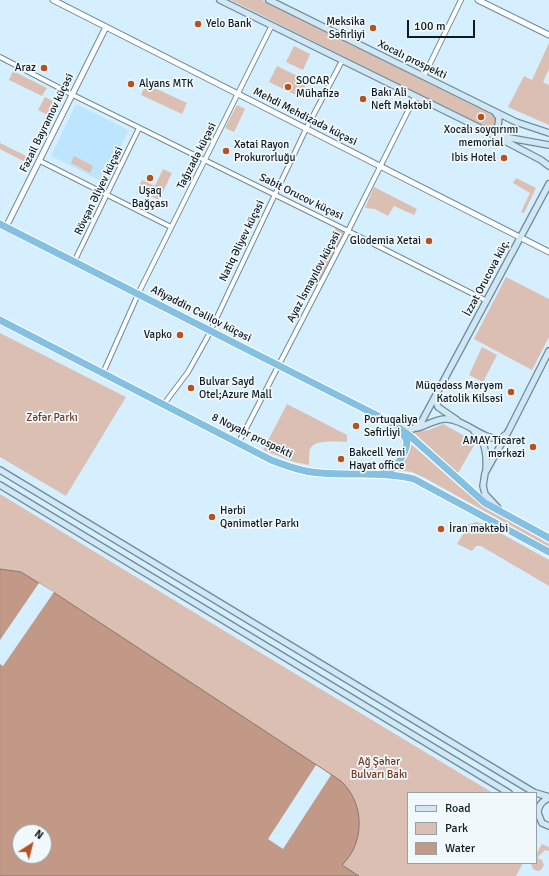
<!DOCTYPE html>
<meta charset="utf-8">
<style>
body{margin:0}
#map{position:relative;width:549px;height:876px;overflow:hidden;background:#d5efff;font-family:Signika,sans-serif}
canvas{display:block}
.legend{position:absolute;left:407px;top:792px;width:130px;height:72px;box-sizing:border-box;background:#f2f9fd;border:1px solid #97a0a5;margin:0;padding:5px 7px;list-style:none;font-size:12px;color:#0f1b22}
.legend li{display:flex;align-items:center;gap:8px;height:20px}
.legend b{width:20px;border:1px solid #97a0a5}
.north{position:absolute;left:12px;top:824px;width:40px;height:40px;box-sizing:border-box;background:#f2f9fd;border:1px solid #97a0a5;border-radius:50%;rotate:36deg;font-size:11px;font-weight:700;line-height:16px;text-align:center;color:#0f1b22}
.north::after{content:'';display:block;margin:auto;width:14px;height:18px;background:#b75220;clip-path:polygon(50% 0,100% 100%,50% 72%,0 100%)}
.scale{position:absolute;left:407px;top:20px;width:68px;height:18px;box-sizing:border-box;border:2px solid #0f1b22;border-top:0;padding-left:5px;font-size:12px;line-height:14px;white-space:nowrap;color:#0f1b22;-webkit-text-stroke:3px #f2f9fd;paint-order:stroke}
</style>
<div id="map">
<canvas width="549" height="876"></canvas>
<ul class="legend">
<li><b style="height:5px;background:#d1e8f4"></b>Road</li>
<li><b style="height:11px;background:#dbbfb3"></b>Park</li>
<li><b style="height:11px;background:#c29887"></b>Water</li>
</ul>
<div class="north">N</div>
<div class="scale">100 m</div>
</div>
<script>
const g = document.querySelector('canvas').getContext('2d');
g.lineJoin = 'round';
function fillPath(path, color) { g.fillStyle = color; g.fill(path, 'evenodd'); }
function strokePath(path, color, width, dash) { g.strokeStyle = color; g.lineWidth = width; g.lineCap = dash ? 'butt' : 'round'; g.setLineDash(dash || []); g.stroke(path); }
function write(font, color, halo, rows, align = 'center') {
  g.font = font + ' Signika,sans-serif'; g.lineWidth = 3.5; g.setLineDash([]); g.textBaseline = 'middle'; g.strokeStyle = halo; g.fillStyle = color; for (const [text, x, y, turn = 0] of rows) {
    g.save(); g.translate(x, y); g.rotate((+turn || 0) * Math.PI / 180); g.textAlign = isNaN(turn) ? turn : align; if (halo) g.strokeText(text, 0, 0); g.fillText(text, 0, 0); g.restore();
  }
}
fillPath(new Path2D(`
 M76,104L129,130L103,182L51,156Z`), '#bde6fe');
fillPath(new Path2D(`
 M231,0H262L493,115L495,117C496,124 493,127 487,128Z
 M549,43V69L543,82L549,85V125L508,107L524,76L532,80Z
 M294,46L310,54L303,70L286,62Z
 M277,66L308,81L300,97L269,82Z
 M13,71L47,88L42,96L9,80Z
 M146,84L187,103L182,114L141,95Z
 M45,97L59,104L52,117L38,110Z
 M237,105L245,109L234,132L225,128Z
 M0,143L30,158L27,163L0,149Z
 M74,156L93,166L90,173L71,163Z
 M163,169L172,173L159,200L137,190L142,180L155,186Z
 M516,178L536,188L524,213L521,212L530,193L513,183Z
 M374,187L417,209L414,215L394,206L388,216L375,209L365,208Z
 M336,228L344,232L317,286L308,281Z
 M506,277L549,299V337L532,370L474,339Z
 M0,333L126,397L66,496L0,457Z
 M482,347L497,355L483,382L469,375Z
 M287,404L347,435V442C338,442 314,439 310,449C309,454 309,460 309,465L294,462L263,450Z
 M443,424L476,442L458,473L413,432L429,430Z
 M411,444L461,488L486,507L549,544V547L425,478L412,472L398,470Z
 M0,494L246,644L493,793H408V863H523L516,876H359L342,865C351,856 351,851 353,838C358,814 361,799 341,781L47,588L21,572L0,569Z
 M476,522L484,524L549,560V586L481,546H476L472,551L457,544L469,524Z
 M542,844L549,847V851L545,850L537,858L542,860L544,865L541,870L537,871L533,869L531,864L536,863V854Z`), '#dbbfb3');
const water = new Path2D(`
 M0,569L21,572L47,588L341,781C365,803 365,843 342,865L359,876H0ZM20,832H44V856H20Z`);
fillPath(water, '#c29887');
strokePath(water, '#8c7269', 1);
fillPath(new Path2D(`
 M39,583L54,592L3,666L0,664V640Z
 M316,765L331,775L283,849L268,839Z`), '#d5efff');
const minor = new Path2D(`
 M0,57L73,95L344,229L487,301
 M424,76L461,0
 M40,161L171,227
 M74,262L139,128
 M103,373L139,292L272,25
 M164,404L188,372L207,338L306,129L342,61
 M238,444L348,231L415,97`);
const tertiary = new Path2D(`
 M53,0L549,252
 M478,0L549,35
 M6,227L106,27`);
const secondary = new Path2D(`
 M220,0L482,129L541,160L549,166
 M269,0L516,122L549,133
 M486,131H493L498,126L499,118L495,112
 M499,136L549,145
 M437,394V404L438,407L457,420
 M399,426L413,429L422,421L549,184
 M417,428C426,426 437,418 447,419C466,420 481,439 500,439L505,435
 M474,431C486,442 487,455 486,471
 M0,470L535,793
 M0,485L509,793
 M498,508L485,494L483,486L485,473L509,430L549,351
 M536,793L549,797
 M549,798C542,801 538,806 538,813L542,823L549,826`);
const trunk = new Path2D(`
 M0,224L392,423L410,436L485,503L549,538
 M0,320L271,460C287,466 303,472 321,473C352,476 385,471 414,479L549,552
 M383,473C396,470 407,453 407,440L402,433`);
strokePath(minor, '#6c8b9c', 6);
strokePath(tertiary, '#6c8b9c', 7);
strokePath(secondary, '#6c8b9c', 8);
strokePath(trunk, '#fff', 9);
strokePath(minor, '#fff', 4);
strokePath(tertiary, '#fff', 5);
strokePath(secondary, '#d1e8f4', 5.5);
strokePath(trunk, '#84c0e2', 7);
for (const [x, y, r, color] of [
 [198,24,4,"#b75220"],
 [373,28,4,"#b75220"],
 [44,68,4,"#b75220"],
 [131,84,4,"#b75220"],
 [288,87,4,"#b75220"],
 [363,99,4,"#b75220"],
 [481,117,4,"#b75220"],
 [226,151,4,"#b75220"],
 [504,158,4,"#b75220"],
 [150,178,4,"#b75220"],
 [429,241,4,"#b75220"],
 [180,335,4,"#b75220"],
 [191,388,4,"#b75220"],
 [511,392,4,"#b75220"],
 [356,426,4,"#b75220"],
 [533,447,4,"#b75220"],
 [341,459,4,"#b75220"],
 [212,517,4,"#b75220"],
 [441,529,4,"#b75220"]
]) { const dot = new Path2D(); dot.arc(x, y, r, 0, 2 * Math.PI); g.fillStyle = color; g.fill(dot); strokePath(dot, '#f2f9fd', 1.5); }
write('11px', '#0f1b22', '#f2f9fd', [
 ["Meksika",365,22,"right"],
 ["Səfirliyi",365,35,"right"],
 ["Yelo Bank",206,24],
 ["Araz",36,68,"right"],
 ["SOCAR",296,81],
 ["Mühafizə",296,94],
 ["Alyans MTK",139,84],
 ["Bakı Ali",371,93],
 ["Neft Məktəbi",371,106],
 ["Xocalı soyqırımı",481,130,"center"],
 ["memorial",481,143,"center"],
 ["Xətai Rayon",234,145],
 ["Prokurorluğu",234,158],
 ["Ibis Hotel",496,158,"right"],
 ["Uşaq",150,191,"center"],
 ["Bağçası",150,204,"center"],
 ["Glodemia Xetai",421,241,"right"],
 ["Vapko",172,335,"right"],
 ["Bulvar Sayd",199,382],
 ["Otel;Azure Mall",199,395],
 ["Müqədəss Məryəm",503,386,"right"],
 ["Katolik Kilsəsi",503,399,"right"],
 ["Portuqaliya",364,420],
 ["Səfirliyi",364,433],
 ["AMAY Ticarət",525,441,"right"],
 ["mərkəzi",525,454,"right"],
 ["Bakcell Yeni",349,453],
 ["Hayat office",349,466],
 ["Hərbi",220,511],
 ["Qənimətlər Parkı",220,524],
 ["İran məktəbi",449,529]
], 'left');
write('11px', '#0f1b22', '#f2f9fd', [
 ["Xocalı prospekti",412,60,26],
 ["Mehdi Mehdizadə küçəsi",305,117,27],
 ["Fəzail Bayramov küçəsi",47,123,-64],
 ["Tağızadə küçəsi",197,156,-63],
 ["Rövşən Əliyev küçəsi",99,191,-64],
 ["Sabit Orucov küçəsi",301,197,26],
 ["Natiq Əliyev küçəsi",242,241,-64],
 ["Ayaz İsmayılov küçəsi",314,277,-62],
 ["İzzət Orucova küç.",487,278,-62],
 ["Afiyəddin Cəlilov küçəsi",201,314,27],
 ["8 Noyabr prospekti",252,436,26]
]);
write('11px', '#703920', '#f2f9fd', [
 ["Zəfər Parkı",52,418],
 ["Ağ Şəhər",379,762],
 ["Bulvarı Bakı",379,775]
]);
</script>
